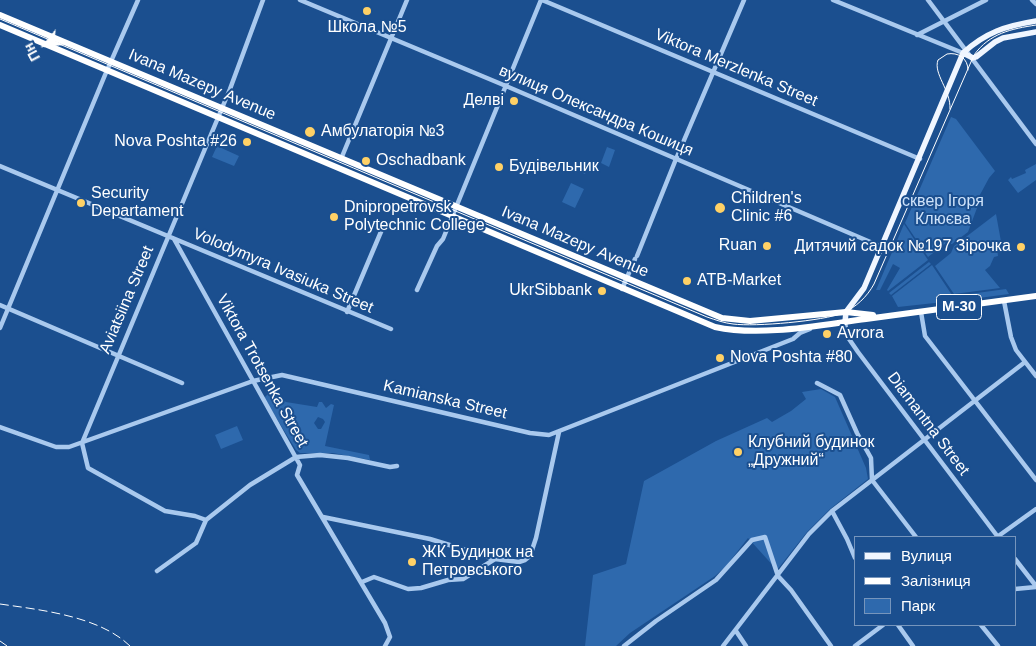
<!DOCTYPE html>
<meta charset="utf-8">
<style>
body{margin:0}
#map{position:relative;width:1036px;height:646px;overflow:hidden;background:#1b4f8f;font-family:Arial,sans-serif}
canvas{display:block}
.legend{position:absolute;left:854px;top:536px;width:162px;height:90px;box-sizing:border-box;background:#1b4f8f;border:1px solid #7695bc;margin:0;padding:6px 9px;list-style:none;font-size:15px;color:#fff}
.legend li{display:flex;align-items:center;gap:10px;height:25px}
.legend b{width:25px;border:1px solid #7695bc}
.north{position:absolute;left:20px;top:20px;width:50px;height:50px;-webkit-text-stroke:4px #1b4f8f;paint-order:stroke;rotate:242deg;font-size:14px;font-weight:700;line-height:20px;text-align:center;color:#fff}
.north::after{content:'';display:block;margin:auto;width:18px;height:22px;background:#fff;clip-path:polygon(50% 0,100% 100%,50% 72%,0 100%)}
</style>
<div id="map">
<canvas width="1036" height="646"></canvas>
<ul class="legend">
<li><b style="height:6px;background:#f0f6ff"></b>Вулиця</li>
<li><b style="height:6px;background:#fff"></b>Залізниця</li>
<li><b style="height:14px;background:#2e69ad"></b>Парк</li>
</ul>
<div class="north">Пн</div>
</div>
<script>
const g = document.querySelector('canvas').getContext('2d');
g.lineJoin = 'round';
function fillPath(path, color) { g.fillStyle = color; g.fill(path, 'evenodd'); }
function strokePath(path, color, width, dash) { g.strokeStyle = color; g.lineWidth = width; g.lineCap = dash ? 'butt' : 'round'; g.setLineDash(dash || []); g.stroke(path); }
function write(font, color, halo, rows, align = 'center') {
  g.font = font + ' Arial,sans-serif'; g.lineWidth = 4; g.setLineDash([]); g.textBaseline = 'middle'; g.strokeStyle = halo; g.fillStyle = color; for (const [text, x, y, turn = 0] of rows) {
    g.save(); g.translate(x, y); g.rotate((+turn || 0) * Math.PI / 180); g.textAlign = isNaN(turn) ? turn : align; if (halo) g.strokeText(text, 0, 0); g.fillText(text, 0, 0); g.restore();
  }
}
fillPath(new Path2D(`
 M951,117L956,119L995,171L989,178L975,204L977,208L968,232L952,244H945L928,257L905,223Z
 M217,146L239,156L234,166L212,157Z
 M607,147L615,150L609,167L601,163Z
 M575,161L588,167L585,174L571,168Z
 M1036,164V180L1018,193L1008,180L1011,177L1012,179L1026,173L1025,170Z
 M571,183L584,189L575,208L562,202Z
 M996,214L1002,247L997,248L998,256L994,257L990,266L985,270L1000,288L954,294L935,266L951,253L954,246Z
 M904,224L928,260L888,291L887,290L900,268L893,264L880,290H876Z
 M929,262L931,264L891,295L889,293Z
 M932,265L952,295L953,301L898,307L892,296Z
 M1006,289L1009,294L956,301L955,296Z
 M821,389L835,397L866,468L868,479L830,509L807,532L777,570L748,538L726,566L715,576L630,633L616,646H585L593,575L626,564L644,481L716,441L767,418L772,422L791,411L806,399L802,392Z
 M268,394L279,397L286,402L317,407L319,402H322L326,408L331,404L334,405L325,446L369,455L370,460L333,453H300L296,450L264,398ZM318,417L323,419L325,422L321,429H318L314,423Z
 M237,426L243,440L221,449L215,435Z`), '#2e69ad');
strokePath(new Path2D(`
 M300,0L506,86L882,247
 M542,0L920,159
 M833,0L963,53
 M928,0L1036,144
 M1032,0L1036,4
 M917,35L986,0
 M341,159L407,0
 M0,166L391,329
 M174,239L300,465L297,475L385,623L390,637L385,646
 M637,256L676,159L744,0
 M622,289L635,259
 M417,290L437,246L443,239L541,0
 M1004,301L1011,337L1016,350L1036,376
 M0,305L182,383
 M347,312L383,227
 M921,312L925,336L1036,480
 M845,322L847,336L858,352L998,537
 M0,328L105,75L138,0
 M817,383L840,395L857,433L871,458L872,480L916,537
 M0,427L56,447H69L253,381L282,375L530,433L549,435L793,339L800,333L810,329
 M832,511L847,539L855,558
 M323,517L430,539L495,559L519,562L525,560L530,556L536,538L559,432
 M206,520L195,516L165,511L88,468L82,443L230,89L263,0
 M997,537L1036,509
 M1015,559L1036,586
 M157,571L196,543L206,520L250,485L296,457L320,455L348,458L390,467L397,466
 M362,582L374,577L408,589L421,588L448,580L463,579L495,559
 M1015,589L1036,587
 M898,625L913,646
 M981,625L998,646
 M736,631L746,646
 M624,646L656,621L716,580L752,540L765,537L778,576L791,590L831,646
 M723,646L809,534L832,511L1025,362
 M855,646L883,625`), '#a9c9ee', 4.5);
strokePath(new Path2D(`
 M963,53L973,58L976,57L995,42L1003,38L1036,32
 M845,322L846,312L864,288L963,53C986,32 1006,26 1036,21`), '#f0f6ff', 5.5);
strokePath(new Path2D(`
 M0,15L722,318L750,321L846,312L873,315
 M0,25L715,327C761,337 820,325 866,319C923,311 980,304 1036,296`), '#fff', 6);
strokePath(new Path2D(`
 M0,19L707,317C716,320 724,323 733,324C755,327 823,321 843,313C856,307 867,297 874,284L974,55C990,33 1011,29 1036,25
 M950,109C951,90 933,74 938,60L947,54C958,52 968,58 968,70`), '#fff', 1);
strokePath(new Path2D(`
 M0,604C41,610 99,616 130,646
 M0,641L7,646`), '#fff', 1, [9, 4]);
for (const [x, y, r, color] of [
 [367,11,5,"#ffd166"],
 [514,101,5,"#ffd166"],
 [310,132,6,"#ffd166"],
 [247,142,5,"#ffd166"],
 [366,161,5,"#ffd166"],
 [499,167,5,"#ffd166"],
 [81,203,5,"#ffd166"],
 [720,208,6,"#ffd166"],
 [334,217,5,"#ffd166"],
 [767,246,5,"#ffd166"],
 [1021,247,5,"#ffd166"],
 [687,281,5,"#ffd166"],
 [602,291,5,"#ffd166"],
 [827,334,5,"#ffd166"],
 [720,358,5,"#ffd166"],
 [738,452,5,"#ffd166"],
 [412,562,5,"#ffd166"]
]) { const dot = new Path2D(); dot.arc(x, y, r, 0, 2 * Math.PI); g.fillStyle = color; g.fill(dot); strokePath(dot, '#1b4f8f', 2); }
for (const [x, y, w] of [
 [959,307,45]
]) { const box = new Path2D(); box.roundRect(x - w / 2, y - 12.5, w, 25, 4); g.fillStyle = '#1b4f8f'; g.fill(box); strokePath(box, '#fff', 1); }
write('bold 15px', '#fff', null, [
 ["М-30",959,307]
]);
write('16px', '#fff', '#1b4f8f', [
 ["Школа №5",367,28,"center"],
 ["Делві",504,101,"right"],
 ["Амбулаторія №3",321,132],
 ["Nova Poshta #26",237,142,"right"],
 ["Oschadbank",376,161],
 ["Будівельник",509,167],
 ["Security",91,194],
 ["Departament",91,212],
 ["Children's",731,199],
 ["Clinic #6",731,217],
 ["Dnipropetrovsk",344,208],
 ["Polytechnic College",344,226],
 ["Ruan",757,246,"right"],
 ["Дитячий садок №197 Зірочка",1011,247,"right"],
 ["ATB-Market",697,281],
 ["UkrSibbank",592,291,"right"],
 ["Avrora",837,334],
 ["Nova Poshta #80",730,358],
 ["Клубний будинок",748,443],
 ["„Дружний“",748,461],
 ["ЖК Будинок на",422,553],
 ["Петровського",422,571]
], 'left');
write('16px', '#fff', '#1b4f8f', [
 ["Viktora Merzlenka Street",736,68,23],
 ["Ivana Mazepy Avenue",202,85,23],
 ["вулиця Олександра Кошиця",596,111,23],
 ["Ivana Mazepy Avenue",575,242,23],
 ["Volodymyra Ivasiuka Street",283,271,23],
 ["Aviatsiina Street",127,300,-67],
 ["Viktora Trotsenka Street",262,371,61],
 ["Kamianska Street",445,400,13],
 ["Diamantna Street",928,424,53]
]);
write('16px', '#cfe3fa', '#1b4f8f', [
 ["сквер Ігоря",943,202],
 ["Клюєва",943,220]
]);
</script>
